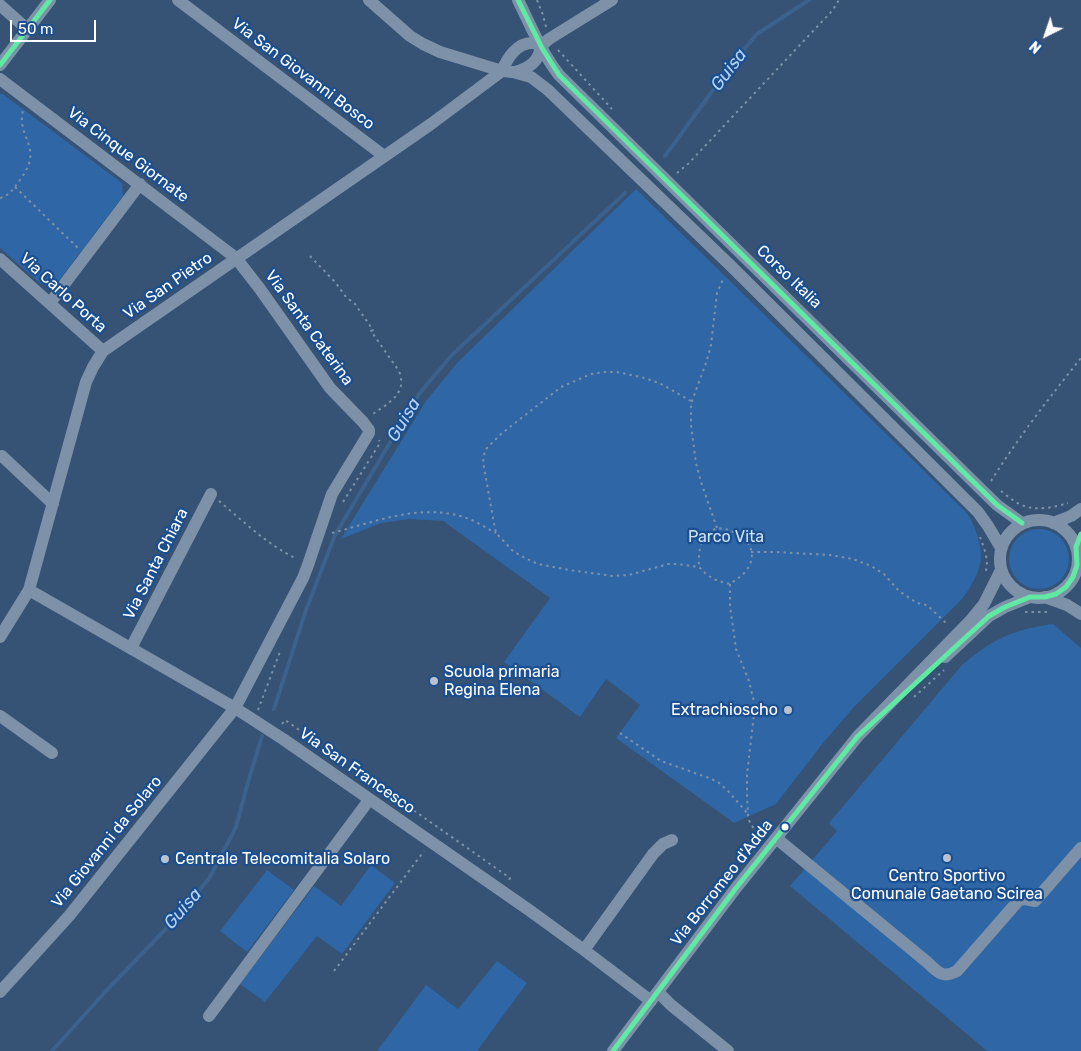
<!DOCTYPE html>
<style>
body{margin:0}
#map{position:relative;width:1081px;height:1051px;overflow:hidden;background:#365274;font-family:Rubik,sans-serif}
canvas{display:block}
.north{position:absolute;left:1021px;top:10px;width:50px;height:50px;-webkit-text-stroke:4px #1b4f8f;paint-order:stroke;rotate:221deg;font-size:14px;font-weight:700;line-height:20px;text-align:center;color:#fff}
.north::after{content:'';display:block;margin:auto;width:18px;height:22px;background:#fff;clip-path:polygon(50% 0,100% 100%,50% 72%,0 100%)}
.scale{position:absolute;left:10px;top:20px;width:86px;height:22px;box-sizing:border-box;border:2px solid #fff;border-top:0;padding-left:6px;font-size:15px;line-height:18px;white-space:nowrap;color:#fff;-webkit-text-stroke:4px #1b4f8f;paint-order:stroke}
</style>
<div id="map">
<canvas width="1081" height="1051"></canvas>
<div class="north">N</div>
<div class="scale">50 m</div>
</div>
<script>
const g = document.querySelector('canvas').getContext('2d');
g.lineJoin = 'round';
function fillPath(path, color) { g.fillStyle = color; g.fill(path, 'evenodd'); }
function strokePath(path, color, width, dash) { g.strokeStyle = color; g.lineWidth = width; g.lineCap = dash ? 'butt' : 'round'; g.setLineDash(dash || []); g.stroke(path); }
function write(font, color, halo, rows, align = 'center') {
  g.font = font + ' Rubik,sans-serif'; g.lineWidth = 4.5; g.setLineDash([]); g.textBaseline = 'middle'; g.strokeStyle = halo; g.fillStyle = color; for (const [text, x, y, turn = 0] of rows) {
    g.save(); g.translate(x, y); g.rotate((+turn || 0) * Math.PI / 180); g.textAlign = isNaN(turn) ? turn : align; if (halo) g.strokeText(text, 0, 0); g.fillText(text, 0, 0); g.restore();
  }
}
fillPath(new Path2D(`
 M0,94H3L122,183L123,196L54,287L45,279L41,284L0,248Z
 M636,189L967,513C974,523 982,545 981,559C980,571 970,589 962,599L854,707L823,743L776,804L734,823L616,738L640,705L606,679L580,717L504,662L550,598L443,521L410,519L381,523L341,539L347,529L426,401L457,363Z
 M1009 559a30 30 0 1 1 60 0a30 30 0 1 1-60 0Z
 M1053,624L1081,648V1051H987L790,886L837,831L829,823L962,665C970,658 978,652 987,646C1007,633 1029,627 1053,624Z
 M371,865L395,883L342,954L317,936L265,1002L240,984L314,886L341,906Z
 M267,870L294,890L247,952L220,931Z
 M497,961L527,983L477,1051H377L426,985L458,1009Z`), '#2f66a5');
strokePath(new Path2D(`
 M665,156L735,60L757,34L809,0
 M274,709L306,610L335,535L419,394L451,356L625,193
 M52,1051L106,991L183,911L210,877L236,827L246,789L262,736`), '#3b618d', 4);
strokePath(new Path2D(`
 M537,0L543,15L546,27
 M558,50L612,109
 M677,173L688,164L814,30L832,11L839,0
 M15,187L78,248
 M0,198C10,195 14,188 20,180C45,146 16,139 23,110
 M310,256L335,282L346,297L355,304L373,330L371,331L399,371C408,394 388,403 373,414
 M691,401L661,384L645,378L617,372H605L591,374L561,387L501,434L485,450L483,462L493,518L496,533L513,551L525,558L538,564L569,570L613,576L629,575L668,564H677L699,567L705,573L713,579L722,582L730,584C735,580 741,577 745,572C764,549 740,529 717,528C700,536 698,551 699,567
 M991,481C1018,438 1049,398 1081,358
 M1001,491C1008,497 1016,503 1024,506C1037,511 1056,507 1068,503
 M219,501C244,522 268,545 297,559
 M343,502L380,443L379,440
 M717,528L701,482L696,463L691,425V404L707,360L711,345L717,293L724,277
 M332,533C378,521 425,501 472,520C480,524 488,529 496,533
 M980,537C984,548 990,562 985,573
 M751,552H776L830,555L853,559L871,566L884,574L899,591L917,603L927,605L948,625
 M730,584V606L736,649L749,681L755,706L747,774V793L748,817L750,823L761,838
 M1025,612H1048
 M914,697L944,670
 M258,710L281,649
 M282,724L285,720L510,878L509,880
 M620,733L661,761L709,778L718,782L728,791L748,814
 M334,971L424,851`), '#7d92a8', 2, [2.5, 4]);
strokePath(new Path2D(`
 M178,0L384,156
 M369,0L410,36L423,44L440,52L502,71L513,72L531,77L548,90L731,266L978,512L988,526L1001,548
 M518,0C531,26 541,52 559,75L997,505L1022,523
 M0,5L27,29
 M541,46L549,39L612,0
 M0,65L50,0
 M515,72C529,68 539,62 541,46
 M0,79L236,258L260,289L330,388L363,422L369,430V433L332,494L308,565L303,578L235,708L69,916L0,992
 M0,259L103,351
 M50,303L140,184
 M2,456L53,504
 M1000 559a39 39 0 1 1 78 0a39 39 0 1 1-78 0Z
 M1053,523L1071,516L1081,509
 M29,590L235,708L283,739L529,910L584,950L651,1001
 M1045,597L1067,605L1081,614
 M0,637L29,590L86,382L93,367L103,351L431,124L502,71C507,59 517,42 533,43C534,43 540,46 541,46
 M131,648L211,494
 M945,657L989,616L1005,607L1030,597
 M0,716L52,753
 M776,838L927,962C938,972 942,979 957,971L1019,900L1025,899L1035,901L1081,848
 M584,950L653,854L663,844L672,840
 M658,992L671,1005L728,1051
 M209,1016L369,800
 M613,1051L736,888L858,736L970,621L984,604L1001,570`), '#7d92a8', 12);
strokePath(new Path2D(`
 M518,0L542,48L559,75L997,505L1022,523
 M0,65L50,0
 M613,1051L736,888L858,736L989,616L1005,607L1030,597H1045L1056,594L1066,587L1073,577L1077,565L1076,547L1081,534`), '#60e9a3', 5);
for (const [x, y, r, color] of [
 [434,681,5,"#b9c2ce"],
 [788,710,5,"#b9c2ce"],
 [785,827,4.5,"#fff"],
 [947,858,5,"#b9c2ce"],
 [165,859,5,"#b9c2ce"]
]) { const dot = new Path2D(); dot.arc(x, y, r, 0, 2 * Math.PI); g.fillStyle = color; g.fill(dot); strokePath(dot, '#1b4f8f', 2); }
write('16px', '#fff', '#1b4f8f', [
 ["Via San Giovanni Bosco",303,74,37],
 ["Via Cinque Giornate",128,155,37],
 ["Corso Italia",789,277,44],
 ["Via San Pietro",168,286,-35],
 ["Via Carlo Porta",63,293,42],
 ["Via Santa Caterina",309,328,54],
 ["Via Santa Chiara",156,564,-63],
 ["Via San Francesco",357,771,35],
 ["Via Giovanni da Solaro",107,842,-51],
 ["Via Borromeo d'Adda",722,883,-52]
]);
write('16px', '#cfe3fa', '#1b4f8f', [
 ["Parco Vita",726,537]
]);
write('16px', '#fff', '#1b4f8f', [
 ["Scuola primaria",444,672],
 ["Regina Elena",444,690],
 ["Extrachioscho",778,710,"right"],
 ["Centrale Telecomitalia Solaro",175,859],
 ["Centro Sportivo",947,876,"center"],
 ["Comunale Gaetano Scirea",947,894,"center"]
], 'left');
write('italic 18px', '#b5d3f5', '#1b4f8f', [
 ["Guisa",729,70,-53],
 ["Guisa",404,420,-59],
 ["Guisa",183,909,-49]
]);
</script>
